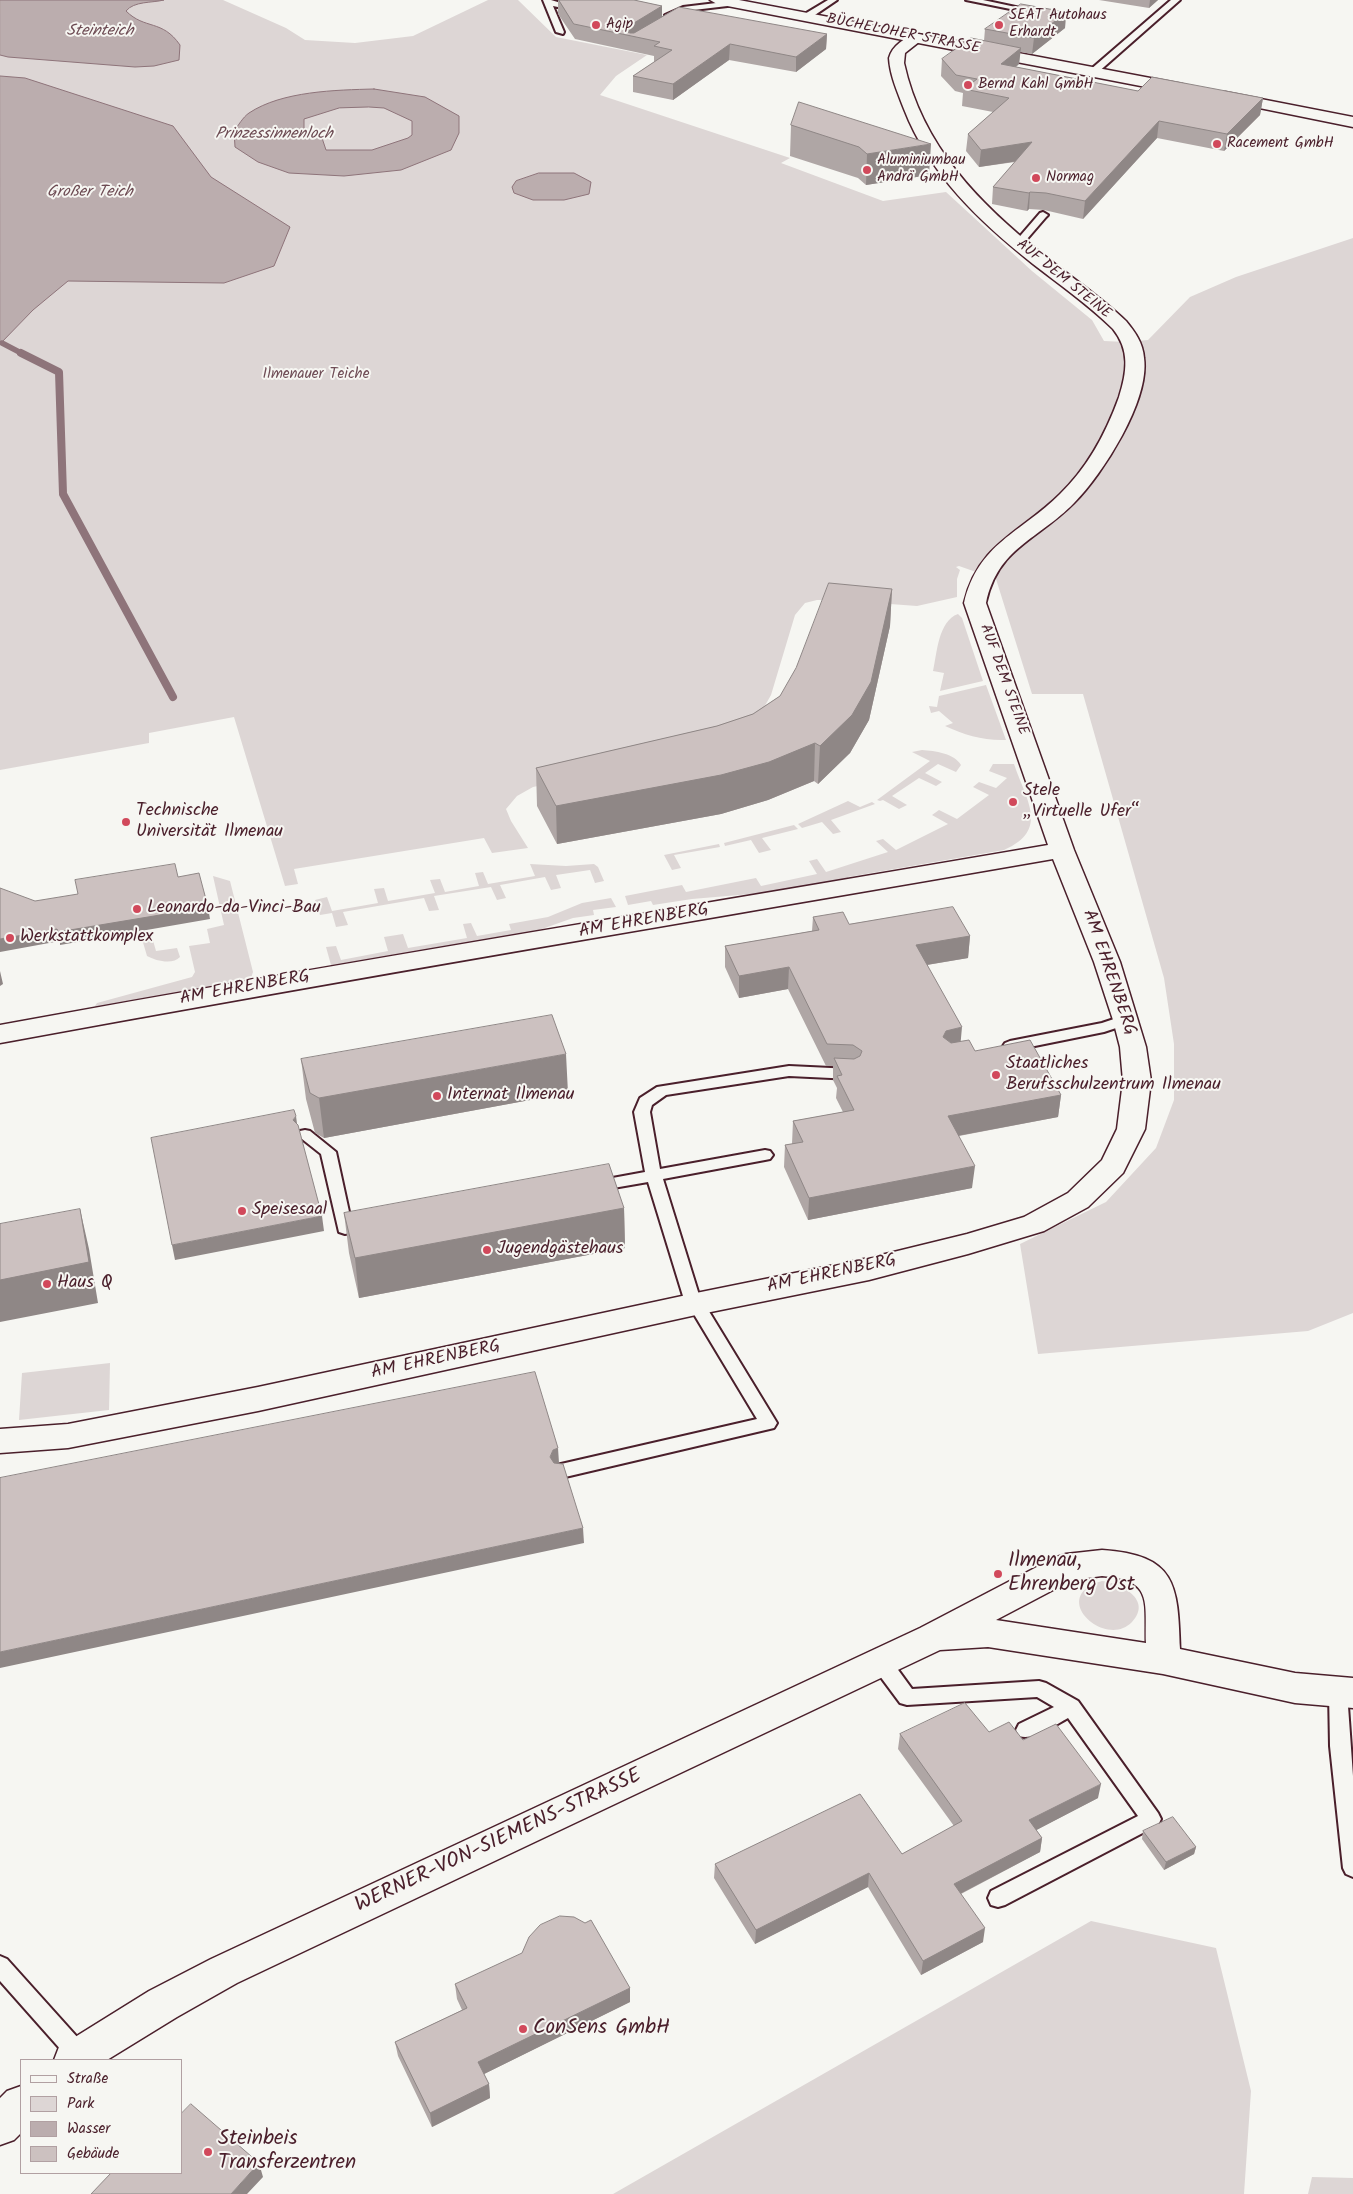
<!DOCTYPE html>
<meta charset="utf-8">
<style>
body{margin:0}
#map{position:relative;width:1353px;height:2194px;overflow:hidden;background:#f6f6f2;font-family:Kalam,sans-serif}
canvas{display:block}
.legend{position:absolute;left:20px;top:2059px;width:162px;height:115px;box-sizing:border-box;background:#f6f6f2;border:1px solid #b1a0a2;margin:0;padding:6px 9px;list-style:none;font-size:15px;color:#4a1f2b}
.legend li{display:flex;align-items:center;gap:10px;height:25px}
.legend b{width:25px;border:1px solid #b1a0a2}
</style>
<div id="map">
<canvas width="1353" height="2194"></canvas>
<ul class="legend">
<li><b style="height:6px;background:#f6f6f2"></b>Straße</li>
<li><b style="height:14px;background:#ddd6d5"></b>Park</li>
<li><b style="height:14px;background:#bbadae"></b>Wasser</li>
<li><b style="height:14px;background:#ccc1c0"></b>Gebäude</li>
</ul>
</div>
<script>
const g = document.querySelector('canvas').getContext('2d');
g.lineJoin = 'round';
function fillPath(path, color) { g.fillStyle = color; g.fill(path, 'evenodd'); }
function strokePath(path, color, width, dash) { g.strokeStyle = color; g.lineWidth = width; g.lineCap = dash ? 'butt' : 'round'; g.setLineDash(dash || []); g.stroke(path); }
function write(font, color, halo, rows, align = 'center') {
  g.font = font + ' Kalam,sans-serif'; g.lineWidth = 4; g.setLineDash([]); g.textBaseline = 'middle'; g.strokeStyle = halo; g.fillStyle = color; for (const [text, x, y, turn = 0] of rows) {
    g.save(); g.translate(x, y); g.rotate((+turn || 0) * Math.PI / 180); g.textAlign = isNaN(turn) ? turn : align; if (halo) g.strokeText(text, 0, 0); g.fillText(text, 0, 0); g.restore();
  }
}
fillPath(new Path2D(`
 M0,0H223L286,28L305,40L355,43L413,36L488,0H518L556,37L647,55L616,76L600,95L790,158L781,163L883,201L946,192L1032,271L1092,320L1104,341L1126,342L1148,340L1190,297L1236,277L1353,238V1313L1308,1331L1038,1354L1020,1244L1106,1202L1156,1148L1174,1100V1044L1164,978L1083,694H1032L996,579L959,566L956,567L960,570L957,579V597L917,606L836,600H817L805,603L795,615L771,695L759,716L700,752L533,787L517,796L506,809L511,821L528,848L492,853L484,838L294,869L298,884L285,886L234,717L149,733V743L0,770Z
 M958,614L962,618L983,681L940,691L944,673L933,671C937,654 938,621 958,614Z
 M986,685L1006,740C984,741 965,735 945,726L953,723L939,711L931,713L929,706L937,707L939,696Z
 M922,750C935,751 954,753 961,765L956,772L938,764L925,773L942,782L936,786L919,778L892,796L907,805L899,809L883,800L880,801L877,800L930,761L912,752Z
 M993,764H1014C1026,800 1050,830 1004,850L848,877L849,880L774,892L692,899L653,905L651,901L628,905L625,896L682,885L686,892L756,878L761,886L817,874L809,861L817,859L826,872L888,852L876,841L883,839L896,850L948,824L932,815L939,810L957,819L989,795L973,787L979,782L996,788L1007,778L989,771Z
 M848,801L860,807L872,802L875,804L831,820L841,832L833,834L822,822L802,828L798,824Z
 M794,825L798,829L762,838L771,850L759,853L751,840L725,846L724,843Z
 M719,844L720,847L674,855L681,868L672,870L664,855Z
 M530,864L566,866L594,864L598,867L604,881L595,883L590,870L556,875L561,888L551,890L545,877L500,885L506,898L497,900L491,887L434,896L439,910L429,911L424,898L343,912L348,925L336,927L332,913L320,915L315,900L327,897L332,911L378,903L374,889L384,888L388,901L435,893L430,880L440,879L445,892L479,886L475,873L483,872L488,884L535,876Z
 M213,876L230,881L253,972L251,978L242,984L93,1009L97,1003L192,977L195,972L189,946L210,943L207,929L224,925Z
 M611,898L616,907L593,910L594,915L573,918L522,936L337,967L331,965L326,947L336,946L341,960L388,951L384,937L403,934L408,948L467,938L463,924L471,923L477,936L511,930L509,924L548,917L582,903Z
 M152,937L156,951L177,948L180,957C173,965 156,961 147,956L142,939Z
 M110,1363L109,1410L19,1420L22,1373Z
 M1102,1581C1121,1583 1153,1600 1132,1622C1105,1650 1047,1596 1102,1581Z
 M1091,1921L1216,1948L1251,2091L1244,2194H613Z
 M1312,2177L1353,2178V2194H1308Z`), '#ddd6d5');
const water = new Path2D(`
 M0,0H164C152,3 134,1 126,11C145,30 162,19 180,45L179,60L154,66L135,67L8,57L0,55Z
 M0,76L25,78L173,126L211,177L290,227L274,266L224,283L68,281L33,310L0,344Z
 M374,89L425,97L459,116V133L451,150L401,170L344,176L289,173L258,162L235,147L234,131C238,126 243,117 249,113C282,91 336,90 374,89ZM369,107L384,108L412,121V135L408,138L372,150H326L321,135L304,130V119L339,108Z
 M539,173H574L591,182L589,194L564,200H533L514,193L512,187L516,181Z`);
fillPath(water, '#bbadae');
strokePath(water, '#8e747a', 1);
strokePath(new Path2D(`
 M2,343L23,354`), '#8e747a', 5.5);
strokePath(new Path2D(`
 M21,353L59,372L63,494L173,697`), '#8e747a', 8);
const service = new Path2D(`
 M543,0H551L581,9L577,11L553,6L564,32L563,34L556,32Z
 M828,0H837L809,19H803V15Z
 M966,0H983L1039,12L1035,14Z
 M1171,0H1180L1096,74H1090V70Z
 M733,1L737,3L736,5L685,11L669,17L665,15L683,7Z
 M1043,212L1048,215L1046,217L1021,246H1015V242L1040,213Z
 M1126,1015L1131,1017L1133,1020L1131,1023L1104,1032L1010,1051L1005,1049L1003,1046L1005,1043L1010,1041L1102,1023Z
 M789,1066L852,1069L857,1071L859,1074L857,1077L852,1079L789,1076L666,1095L652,1105L650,1112L660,1169L765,1150L770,1151L773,1155L770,1159L765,1160L663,1179L699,1295L774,1418L777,1423L774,1428L561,1478L555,1476L552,1471L555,1466L561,1464L757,1419L683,1296L648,1182L596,1191L590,1190L588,1186L590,1182L596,1181L645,1172L634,1112L640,1098L657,1087Z
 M305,1130L310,1131L336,1152L351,1221L366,1219L372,1221L374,1225L372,1229L345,1234L339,1232L321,1154L297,1135L300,1131Z
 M881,1654L888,1656L912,1689L1039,1681L1046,1683L1078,1701L1158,1813L1161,1819L1158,1825L1005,1905L998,1907L991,1905L988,1898L991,1891L1138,1816L1068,1718C1055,1725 1034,1741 1019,1736L1016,1730L1019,1724L1054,1707L1037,1697L907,1705L900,1703L874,1668L872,1662L874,1656Z
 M1338,1684L1345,1686L1347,1692L1353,1776V1877L1346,1874L1343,1868L1330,1746L1329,1692L1331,1686Z
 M0,1956L7,1959L87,2048L90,2055L87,2060H70L0,1981Z`);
const minor = new Path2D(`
 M917,34L922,35L924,38L905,53L904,63C922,146 980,205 1045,256C1072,278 1101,297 1126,321C1135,332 1143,343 1144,358C1150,400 1103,474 1074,503C1038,540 998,547 986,603L1074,850L1120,962L1146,1047L1151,1081L1145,1129L1123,1173L1088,1207L1044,1231L968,1254L869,1280L696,1315L258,1411L68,1448L0,1453V1429L68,1424L258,1387L696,1293L869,1258L967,1234L1024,1217L1068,1193L1102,1160L1117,1129L1123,1081L1120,1047L1113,1020L1094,962L1053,859C702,920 350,978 0,1043V1025C349,961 699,905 1048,845L964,603C978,543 1021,533 1060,494C1088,467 1106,433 1119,397C1127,372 1130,350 1113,329C1089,305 1060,285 1033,264C980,222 929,174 904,109C898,93 890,76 889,58C892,46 905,37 917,34Z
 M1102,1550C1176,1555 1178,1584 1180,1649L1295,1673L1353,1678V1708L1295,1703L1163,1674L988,1647L940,1650L237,1983L177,2017L107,2060H54L59,2047L149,1991L211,1959L920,1628L1054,1558L1066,1554ZM1102,1576C1153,1580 1145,1600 1146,1643L996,1620L1072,1580Z
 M21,2086V2133L14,2140L0,2145V2098L7,2091Z`);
const secondary = new Path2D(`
 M710,0H739L1182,84L1187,86L1190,89L1187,92L1182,94L717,4Z
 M1225,92L1353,117V127L1220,100L1217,97L1220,94Z`);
strokePath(service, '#4a1f2b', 4);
strokePath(minor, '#4a1f2b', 3);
strokePath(secondary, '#4a1f2b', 3);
fillPath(service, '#f6f6f2');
fillPath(minor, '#f6f6f2');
fillPath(secondary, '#f6f6f2');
fillPath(new Path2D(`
 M558,0H634L662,6V17L827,34L826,49L796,72L729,60L673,100L633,92V76L654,62V56L575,39L558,14Z
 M1099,0H1158L1149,8Z
 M1066,12L1065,28L1032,54L1020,52L1019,64L1016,67L1138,91L1263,98L1260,115L1224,151L1157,138L1083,219L1044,210L1029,209L1027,211L992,204L993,187L1015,162L979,167L966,151L968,134L993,112L962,106L963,93L955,91L941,76L942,59L984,41L985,29Z
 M799,102L929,175L866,185L858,178L790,156L791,125Z
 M892,589L890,626L869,720L850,753L818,784L814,781L768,800L721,814L557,844L537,806L536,768L717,726L753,714L780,696Z
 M813,917L849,924L970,936L968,958L927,965L960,1041L975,1051L1061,1095L1058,1117L959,1136L972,1188L808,1220L784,1167L785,1145L792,1144L793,1121L843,1112L836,1098L837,1088L833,1080V1066H826L788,989L739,998L725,967V946L812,931Z
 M301,1059L568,1093L324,1138L315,1133L306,1099Z
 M624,1208L625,1248L359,1298L349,1253L344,1213Z
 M989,1732L1023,1740L1098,1798L1036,1830L1042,1838L1040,1852L961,1894L983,1942L921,1975L868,1887L755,1944L714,1878L715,1864L902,1854L954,1826L898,1749L900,1734Z
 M1143,1831L1196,1847L1194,1854L1164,1870L1142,1839Z
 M455,1984L630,1988V2002L484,2074L489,2084L490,2098L432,2127L398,2056L395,2042L462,2010L457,1999Z`), '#afa6a5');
fillPath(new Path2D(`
 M1150,0H1158L1149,8Z
 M662,6V21L636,37L628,35L629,26Z
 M1066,12L1065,28L1032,54L1034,38Z
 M827,34L826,49L796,72V57Z
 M730,44L729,60L673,100V84Z
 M1021,48L1019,64L999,80L1001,64Z
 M1263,98L1260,115L1224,151L1227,134Z
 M1159,121L1157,138L1083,219L1085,201Z
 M1032,142L1031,159L979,167L981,150Z
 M931,144L929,175L866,185L867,154Z
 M1030,192L1029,209L1027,211L1029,193Z
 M892,589L890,626L869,720L850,753L818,784L820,746Z
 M815,743L814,781L768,800L721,814L557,844L556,806Z
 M208,907L210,919L60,945V941L0,952V939L57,929Z
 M970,936L968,958L914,967L916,945Z
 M789,967L788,989L739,998V976Z
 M0,971L3,984L0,986Z
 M962,1027L960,1049L943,1037L946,1031Z
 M566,1054L568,1093L324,1138L319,1098Z
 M1061,1095L1058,1117L946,1138L948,1116Z
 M296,1116L298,1131L293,1120Z
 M975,1166L972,1188L808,1220L809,1198Z
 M624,1208L625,1248L359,1298L355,1258Z
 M80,1209L89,1249L98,1303L0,1322V1280Z
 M322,1216L324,1231L175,1260L172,1245Z
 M558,1448L559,1463L553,1465L550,1457L553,1450Z
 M583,1528L584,1543L0,1668V1652Z
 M1101,1784L1098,1798L1027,1835L1029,1820Z
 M1042,1838L1040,1852L952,1898L954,1884Z
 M1196,1847L1194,1854L1164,1870L1166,1862Z
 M869,1873L868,1887L755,1944L756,1930Z
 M985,1928L983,1942L921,1975L923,1961Z
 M630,1988V2002L480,2076L478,2062Z
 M489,2084L490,2098L432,2127L430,2113Z
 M259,2163L263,2177L247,2194H231Z`), '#8f8786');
const building = new Path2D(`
 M559,0H634L662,6L629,26L628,32L630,33H634L679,7L827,34L796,57L730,44L673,84L633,76L672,50L654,46L660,42L574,24Z
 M1021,4L1066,12L1034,38L985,29Z
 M971,38L1021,48L1001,64L1138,91L1152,77L1263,98L1227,134L1159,121L1085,201L1046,193L1030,192L1029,193L993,187L1032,142L981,150L968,134L1009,98L964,89L977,79L956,75L942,59Z
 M799,102L931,144L867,154L859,147L791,125Z
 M829,583L892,589L871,682L852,715L820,746L815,743L769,762L721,775L556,806L536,768L717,726L753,714L780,696L796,668Z
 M175,864L178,877L199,873L208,907L58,932L57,929L0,939V888L35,901L78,894L75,880Z
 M953,907L970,936L916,945L962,1027L946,1031L943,1037L951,1043L969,1040L975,1051L1030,1040L1061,1095L948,1116L975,1166L809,1198L785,1145L803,1142L793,1121L854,1110L837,1076L842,1075L834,1058L854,1059L860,1056L862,1051L853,1045L827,1044L789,967L739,976L725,946L819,930L813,917L843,912L849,924Z
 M552,1015L566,1054L319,1098L310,1093L301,1059Z
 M294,1110L296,1116L293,1120L298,1125L322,1216L172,1245L151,1138Z
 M609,1164L624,1208L355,1258L344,1213Z
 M80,1209L89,1262L0,1280V1224Z
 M535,1372L558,1448L553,1450L550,1457L554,1463L563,1464L583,1528L0,1652V1478Z
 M965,1703L989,1732L1009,1722L1023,1740L1056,1724L1101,1784L1029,1820L1042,1838L954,1884L985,1928L923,1961L869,1873L756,1930L715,1864L860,1794L902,1854L962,1821L900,1734Z
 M1173,1817L1196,1847L1166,1862L1143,1831Z
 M560,1916L574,1917L585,1923L591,1920L630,1988L478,2062L489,2084L430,2113L395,2042L467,2008L455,1984L522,1953L529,1937L540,1925Z
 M191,2104L259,2163L231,2194H91L111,2173H181V2114Z`);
fillPath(building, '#ccc1c0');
strokePath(building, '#8f8786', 1);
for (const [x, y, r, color] of [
 [596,25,5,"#d1495b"],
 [999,25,5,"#d1495b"],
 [968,85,5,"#d1495b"],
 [1217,144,5,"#d1495b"],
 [867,170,5,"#d1495b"],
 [1036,178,5,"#d1495b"],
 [1013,802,5,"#d1495b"],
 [126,822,5,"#d1495b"],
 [137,909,5,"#d1495b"],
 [10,938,5,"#d1495b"],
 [996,1075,5,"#d1495b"],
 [437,1096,5,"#d1495b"],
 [242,1211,5,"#d1495b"],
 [487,1250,5,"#d1495b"],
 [47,1284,5,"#d1495b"],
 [998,1574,5,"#d1495b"],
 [523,2029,5,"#d1495b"],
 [208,2152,5,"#d1495b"]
]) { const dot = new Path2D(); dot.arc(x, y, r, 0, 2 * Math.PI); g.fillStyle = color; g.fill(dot); strokePath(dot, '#f6f6f2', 2); }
write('15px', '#4a1f2b', '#f6f6f2', [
 ["SEAT Autohaus",1009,16],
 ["Erhardt",1009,33],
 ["Agip",606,25],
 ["Bernd Kahl GmbH",978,85],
 ["Racement GmbH",1227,144],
 ["Aluminiumbau",877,161],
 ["Andrä GmbH",877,178],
 ["Normag",1046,178]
], 'left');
write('15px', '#4a1f2b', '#f6f6f2', [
 ["BÜCHELOHER STRASSE",903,35,11],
 ["AUF DEM STEINE",1063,280,39],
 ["AUF DEM STEINE",1003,680,70]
]);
write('15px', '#6f4d56', '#f6f6f2', [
 ["Ilmenauer Teiche",316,375]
]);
write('italic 16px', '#6c4a52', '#f6f6f2', [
 ["Steinteich",100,32],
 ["Prinzessinnenloch",274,135],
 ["Großer Teich",90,193]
]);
write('18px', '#4a1f2b', '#f6f6f2', [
 ["Stele",1023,792],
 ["„Virtuelle Ufer“",1023,813],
 ["Technische",136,812],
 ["Universität Ilmenau",136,833],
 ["Leonardo-da-Vinci-Bau",147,909],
 ["Werkstattkomplex",20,938],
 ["Staatliches",1006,1065],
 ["Berufsschulzentrum Ilmenau",1006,1086],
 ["Internat Ilmenau",447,1096],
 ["Speisesaal",252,1211],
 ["Jugendgästehaus",497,1250],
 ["Haus Q",57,1284]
], 'left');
write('18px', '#4a1f2b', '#f6f6f2', [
 ["AM EHRENBERG",644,922,-10],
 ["AM EHRENBERG",1108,973,71],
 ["AM EHRENBERG",245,989,-10],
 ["AM EHRENBERG",832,1275,-12],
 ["AM EHRENBERG",436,1361,-12]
]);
write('21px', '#4a1f2b', '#f6f6f2', [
 ["Ilmenau,",1008,1562],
 ["Ehrenberg Ost",1008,1586],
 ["ConSens GmbH",533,2029],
 ["Steinbeis",218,2140],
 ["Transferzentren",218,2164]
], 'left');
write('21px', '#4a1f2b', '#f6f6f2', [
 ["WERNER-VON-SIEMENS-STRASSE",499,1842,-25]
]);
</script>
